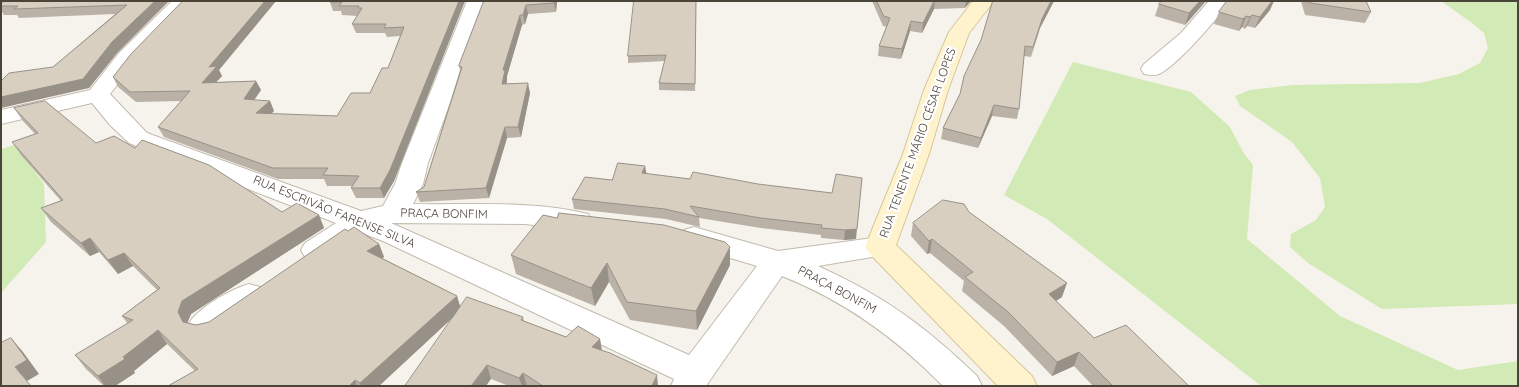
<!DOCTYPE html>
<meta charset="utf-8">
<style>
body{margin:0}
#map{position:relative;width:1519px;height:387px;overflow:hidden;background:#f6f3ec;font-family:Quicksand,sans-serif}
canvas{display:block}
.frame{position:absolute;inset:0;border:2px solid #4b4439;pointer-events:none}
</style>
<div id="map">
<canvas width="1519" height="387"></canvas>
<div class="frame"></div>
</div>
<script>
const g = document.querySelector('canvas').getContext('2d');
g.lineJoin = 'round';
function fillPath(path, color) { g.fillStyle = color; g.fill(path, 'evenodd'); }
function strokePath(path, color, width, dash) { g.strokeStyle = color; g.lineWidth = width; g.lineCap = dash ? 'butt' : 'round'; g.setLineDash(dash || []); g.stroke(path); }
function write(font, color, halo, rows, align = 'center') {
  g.font = font + ' Quicksand,sans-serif'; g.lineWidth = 4.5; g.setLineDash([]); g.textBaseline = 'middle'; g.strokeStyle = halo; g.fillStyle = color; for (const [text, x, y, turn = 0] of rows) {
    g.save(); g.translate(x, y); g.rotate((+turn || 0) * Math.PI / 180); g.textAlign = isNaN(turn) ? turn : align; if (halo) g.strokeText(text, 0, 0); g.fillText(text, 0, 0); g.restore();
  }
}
fillPath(new Path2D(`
 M1441,1H1518V304L1382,309L1308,263L1290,247L1291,234L1316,220L1325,207L1320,178L1292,142L1240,106L1235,96L1250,90L1293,85L1420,83L1459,74L1480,63L1488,48L1484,33L1472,23Z
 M1073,62L1191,92L1230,127L1243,152L1253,165L1247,239L1340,316L1458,370L1518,361V386H1261L1047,219L1004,195Z
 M15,145L44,184L46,242L1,293V149Z`), '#d2eab5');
const street = new Path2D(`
 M172,1H194L135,62L110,94L147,133L361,211L383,206L395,184L402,163L467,1H487L428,163L423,184L413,204C468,205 534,200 588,214L592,221L588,228L578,230L525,224L391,223L689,355L757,266L684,244L679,237L684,230L694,227L778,251L880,237L890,240L895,247L890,254L818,266C884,296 925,326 977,376L982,386H943C896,338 845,301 782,276L706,386H671L674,379L383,241L362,233C344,245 327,263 305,257L301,250L305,243L336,223L129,143L110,125L92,103L1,124V110L90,90L119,53Z
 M1209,1H1230C1217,19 1178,65 1159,74C1154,76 1149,75 1144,74L1141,69L1144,64L1181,33Z
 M249,284L260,287L265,295C258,306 217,337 204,337C200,337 196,335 192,334L188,325C196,309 231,289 249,284Z`);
const secondary = new Path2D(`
 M973,1H994L969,33L948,90L929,154L896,245L1032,376L1037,386H998L870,254L865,247L903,154L924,90L949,32Z`);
strokePath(street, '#c2bbae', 2);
strokePath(secondary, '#d6c79b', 2);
fillPath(street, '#fff');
fillPath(secondary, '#fff3cd');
fillPath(new Path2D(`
 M4,1H169L118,52L89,88L53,67L115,14L19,18L17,15H4L1,10V4Z
 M183,1H276L219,70L222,76L216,82L256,81L261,90L254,100L270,101L274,111L271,114L337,116L370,93L388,68L400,36L387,37L385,33H356L352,24L357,16L342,15L341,11H333L330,2L465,1L394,181L384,198H356L351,188L352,186H327L324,179H278L164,137L158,127L181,101L136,102L118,87L113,77Z
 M484,1H557L556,12L528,14L525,24L522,25L507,76V84L530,93L521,137L507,138L489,198L420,202L416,192L424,187L460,70L459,66Z
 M696,1L695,91L659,90V83L665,61L628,63V56Z
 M872,1H971L965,8L934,9L922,33L910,31L901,59L878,56L879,46L887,27L883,26Z
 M993,1H1054L1040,28L1031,57L1024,56L1019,109L1017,119L992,116L978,148L941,139L943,128L960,94L981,40Z
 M1162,1H1206L1185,25L1155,16L1159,4Z
 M1301,1H1366L1371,12L1365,23L1305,15Z
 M1270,10L1255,28L1247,26L1245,29L1242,27L1239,31L1214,24L1219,12Z
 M14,108L96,143L135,148L282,212L319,215L324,228L191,314L187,323L196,325L209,322L379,244L384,257L382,258L457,296L460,306L523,317L524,321L566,337L600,339L602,350L658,386H509L491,379L452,318L379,386H168L195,371L167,344L134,371L135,373L115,386H104L86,369L75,355L128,324L122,316L157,290L133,266L118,274L99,252L90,256L51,222L41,208L61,201L21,155L12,142L35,134L23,121Z
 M646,174L690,179L832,193L856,239L844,240L821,238V235L761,228L699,218L700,227L666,219L574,209L572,199L612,180Z
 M969,212L1062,297L1056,301L1094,338L1189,386H1093L1074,366L1052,376L1004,326L962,291L964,281L930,253L927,254L911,236L913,223Z
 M511,255L730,265L697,330L630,320L609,282L595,306L516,274Z`), '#bab2a6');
fillPath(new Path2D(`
 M155,1H169L118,52L89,88L1,108V97L112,42Z
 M265,1H276L219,70L222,76L207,92L202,83L209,67Z
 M459,1H465L394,181L384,198L380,188Z
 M554,1H557L556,12L554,3Z
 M935,1L934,9L922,33L923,23Z
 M966,1H971L965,8Z
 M1051,1H1054L1040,28L1031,57L1042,19Z
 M1200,1H1206L1185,25L1189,13Z
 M1272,1H1274L1270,10L1255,28L1260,17Z
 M526,5L528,14L525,24L523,15Z
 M520,15L522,25L507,76V80L504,94L502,84L503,70Z
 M1252,15L1247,26L1245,29L1250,17Z
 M1246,16L1242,27L1239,31L1243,19Z
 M911,21L910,31L901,59L902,49Z
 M256,81L261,90L248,109L244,99Z
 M528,83L530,93L521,137L518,127Z
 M270,101L274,111L261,123L256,113Z
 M994,105L992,116L978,148L981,138Z
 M505,127L507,138L489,198L486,188Z
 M645,166L647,176L642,173Z
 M862,178L856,239L844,240L845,230Z
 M319,215L324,228L191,314L186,326L183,322L178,312L182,301Z
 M90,238L99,252L90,256L81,243Z
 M932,239L930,253L927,254L929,241Z
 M379,244L384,257L372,264L367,251Z
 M730,247V265L697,330L696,311Z
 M124,253L133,266L118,274L108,260Z
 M607,263L609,282L595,306L591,288Z
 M1067,283L1062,297L1045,308L1049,294Z
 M457,296L461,310L379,386H361L360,383Z
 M158,330L167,344L134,371L135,373L115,386H105L98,376Z
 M11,338L23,352L39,374L27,381L15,367Z
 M600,339L602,353L592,347Z
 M1079,352L1074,366L1052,376L1057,362Z
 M487,365L491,379L486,386H471Z
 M523,373L527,386H522L519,378Z
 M657,375L658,386H652Z
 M355,380L357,386H349Z`), '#979187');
const building = new Path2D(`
 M4,1H155L112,42L83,79L1,97V81L9,73L53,67L127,5L14,9L18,6H1V4Z
 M183,1H265L209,67L217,66L202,83L256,81L244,99L270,101L256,113L337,116L351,93H370L382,68H388L404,27L384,28L386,24H352L362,8H358L359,6H339L342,2H330V1H459L390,170L380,188H351L359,176L323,175L328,168H273L158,127L190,91L130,92L113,77L131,54Z
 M484,1H554V3L526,5L523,15H520L503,70H505L502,84L528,83L518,127H505L486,188L416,192L424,187L462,67L459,66Z
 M634,1H696L695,84L659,83L666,55L628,56Z
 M877,1H934L923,23L911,21L902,49L879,46L890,18L884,16Z
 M993,1H1051L1042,19L1033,47L1025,46L1019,109L994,105L981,138L943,128L960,94L964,76L981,40Z
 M1162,1H1200L1189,13L1159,4Z
 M1227,1H1272L1260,17L1252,15L1250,17L1246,16L1243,19L1219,12Z
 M1309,1H1366L1371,12L1310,3Z
 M45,101L96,143L114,136L135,148L142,140L209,165L282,212L297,203L319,215L182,301L178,312L183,322L196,325L209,322L345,229L348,231L354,227L379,244L367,251L457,296L360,383L355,380L349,386H168L198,369L158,330L123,357L125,359L98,376L75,355L133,320L122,316L160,288L124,253L108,260L90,238L81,243L41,208L63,200L12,142L38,133L14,108Z
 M618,163L645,166L642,173L690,179L693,172L758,184L832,193L836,174L862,178L857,229L845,230L821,228L822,225L761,218L690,206L699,217L665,209L572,199L585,177L612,180Z
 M943,200L964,204L969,212L1067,283L1049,294L1094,338L1126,325L1189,386H1113L1079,352L1057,362L1008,312L965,277L973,272L932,239L929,241L913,223Z
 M559,213L664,225L725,242L730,247L696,311L627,302L607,263L591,288L511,255L543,215L557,218Z
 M467,297L523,317L521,320L566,337L578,326L600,339L592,347L610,353L657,375L652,386H543L523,373L519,378L487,365L471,386H405Z
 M11,338L27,360L15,367L31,386H1V343Z`);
fillPath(building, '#d8cfc1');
strokePath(building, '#979187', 1);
write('12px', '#4b4439', '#fff', [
 ["RUA TENENTE MÁRIO CÉSAR LOPES",918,143,-70],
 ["RUA ESCRIVÃO FARENSE SILVA",334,212,22],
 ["PRAÇA BONFIM",444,214,1],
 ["PRAÇA BONFIM",837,290,28]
]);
</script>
